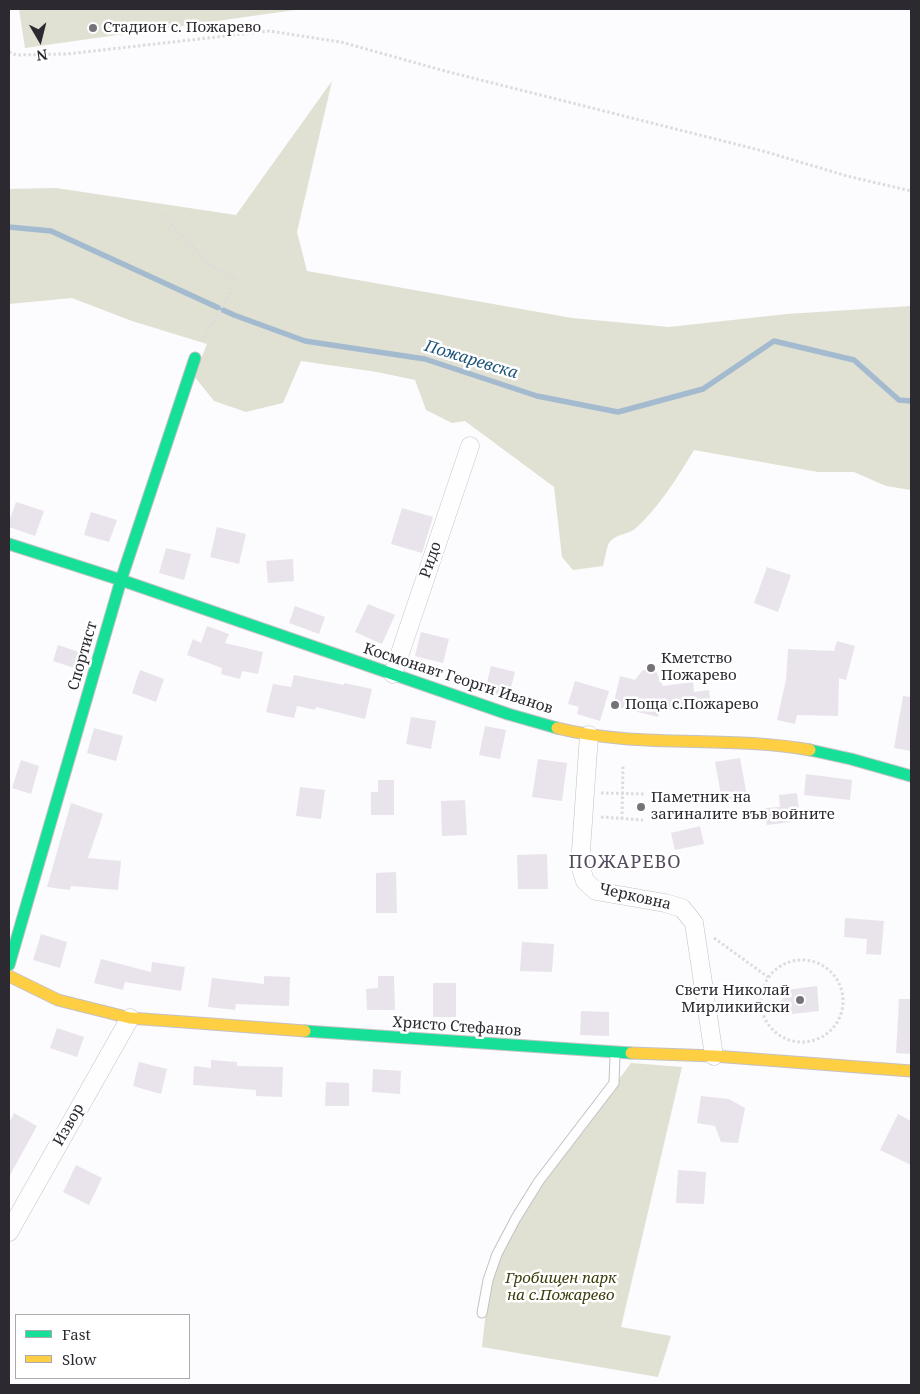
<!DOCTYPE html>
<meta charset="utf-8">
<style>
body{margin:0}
#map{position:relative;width:920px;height:1394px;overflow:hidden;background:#fcfbfd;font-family:"Noto Serif",serif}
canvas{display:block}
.frame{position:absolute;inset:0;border:10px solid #2d2931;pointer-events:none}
.legend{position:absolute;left:15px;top:1314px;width:175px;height:65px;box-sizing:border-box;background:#fff;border:1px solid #aba9ad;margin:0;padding:6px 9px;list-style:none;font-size:15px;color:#2d2931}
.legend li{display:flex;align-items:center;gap:10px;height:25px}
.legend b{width:25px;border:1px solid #aba9ad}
.north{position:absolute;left:15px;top:15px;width:50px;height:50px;-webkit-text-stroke:4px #fff;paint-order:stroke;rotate:172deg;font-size:14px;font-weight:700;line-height:20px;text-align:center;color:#2d2931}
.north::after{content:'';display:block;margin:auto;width:18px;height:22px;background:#2d2931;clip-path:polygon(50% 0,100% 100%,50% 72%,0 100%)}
</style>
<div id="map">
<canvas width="920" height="1394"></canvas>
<div class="frame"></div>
<ul class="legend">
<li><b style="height:6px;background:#16e098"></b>Fast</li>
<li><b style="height:6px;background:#ffcf43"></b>Slow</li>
</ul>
<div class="north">N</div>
</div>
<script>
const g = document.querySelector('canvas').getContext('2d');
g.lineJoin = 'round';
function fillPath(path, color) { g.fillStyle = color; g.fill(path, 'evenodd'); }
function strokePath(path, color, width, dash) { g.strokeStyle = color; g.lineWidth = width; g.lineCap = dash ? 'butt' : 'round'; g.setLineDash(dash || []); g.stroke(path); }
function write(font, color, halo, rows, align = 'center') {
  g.font = font + ' "Noto Serif",serif'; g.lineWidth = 5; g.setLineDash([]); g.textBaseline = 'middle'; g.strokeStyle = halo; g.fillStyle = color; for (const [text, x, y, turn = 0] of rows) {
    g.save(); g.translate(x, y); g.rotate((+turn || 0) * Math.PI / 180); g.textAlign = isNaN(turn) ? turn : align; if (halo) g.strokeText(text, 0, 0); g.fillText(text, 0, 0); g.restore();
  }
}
fillPath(new Path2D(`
 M19,9H302L25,48Z
 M332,81L297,232L307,271L572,318L669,327L787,314L911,306V490L886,486L854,472H818L694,450C677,478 660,506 636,528C628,535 616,533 609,543C606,549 605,559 603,566L573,570L562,557L554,487L465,421L452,423L426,410L415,380L377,372L301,361L283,403L246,412L214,401L194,376L207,344L132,321L72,298L9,304V189L56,188L236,215Z
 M631,1063L682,1067L621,1327L671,1336L658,1377L482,1347L487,1301L495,1269L507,1243L532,1197Z`), '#e0e1d3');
strokePath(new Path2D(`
 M9,227L51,231L234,315L305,341L425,359L537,396L618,412L703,389L774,341L854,360L899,400L911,401`), '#a4bbcf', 5.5);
fillPath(new Path2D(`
 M16,502L44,511L35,536L9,527V522Z
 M402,508L433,517L422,553L391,544Z
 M91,512L117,520L109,542L84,535Z
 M217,527L246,534L239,564L210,557Z
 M166,548L191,554L184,580L159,573Z
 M293,559L294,581L268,583L266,561Z
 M767,567L791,575L778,612L754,603Z
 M368,604L395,615L382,644L355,632Z
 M295,606L325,617L319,634L289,623Z
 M207,626L229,634L225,643L263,652L258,674L242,671L240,679L221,674L222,668L187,655L193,639L201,643Z
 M421,632L449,639L443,663L415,656Z
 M837,641L855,646L846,680L839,678L838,716L797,715L795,724L777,720L786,680L788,649L834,651Z
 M58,645L85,654L80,670L53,661Z
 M491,666L515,672L508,699L485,691Z
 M649,668L656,671L663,686L693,682L694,692L709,690L711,705L660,711L658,717L613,706L620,676L635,680L642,671Z
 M140,670L164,679L156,702L132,693Z
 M294,675L344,685V683L372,689L365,719L316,707L315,710L297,706L294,718L266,712L273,684L291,687Z
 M575,681L609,691L600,721L577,714L579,707L568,704Z
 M903,696L911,697V751L894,748Z
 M411,717L436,721L431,749L406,744Z
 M485,726L506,730L500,759L479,755Z
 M94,728L123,736L116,761L87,753Z
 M740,758L747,796L722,800L715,762Z
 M538,759L567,763L562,801L532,797Z
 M21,760L39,766L31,794L12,788Z
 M806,774L852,780L850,800L804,795Z
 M378,780H394V815H371V792H378Z
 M300,787L325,790L321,819L296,816Z
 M797,793L800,821L767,825L765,808L780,807L779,795Z
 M465,800L467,835L442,836L441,801Z
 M71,803L103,814L88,858L121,861L118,890L71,886L70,890L47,887Z
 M700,826L704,844L675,850L671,833Z
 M547,854L548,889H518L517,855Z
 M396,872L397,913H376V873Z
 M845,918L884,921L881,955L866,954L867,939L844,937Z
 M41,934L67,942L60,968L33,960Z
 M522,942L554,944L552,972L520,971Z
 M101,959L151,972L152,962L185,967L181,991L125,982L123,990L94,983Z
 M264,976L290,977L289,1006L236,1004L235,1010L208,1007L212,978L264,984Z
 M378,976H394L395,1010H367L366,989L378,988Z
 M433,983H456V1017H433Z
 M817,986L819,1011L792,1014L777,1004L786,996L785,990Z
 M899,999H911V1054L896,1053Z
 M581,1011L609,1012V1036L580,1035Z
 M57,1028L84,1037L77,1057L50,1048Z
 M211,1060L237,1062V1066L283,1067L282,1097L256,1096V1090L193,1085L194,1066L211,1068Z
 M139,1062L167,1069L161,1094L133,1086Z
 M373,1069L401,1071L400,1094L372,1092Z
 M326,1082L349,1083V1106H325Z
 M701,1096L729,1099L745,1108L738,1143L721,1142L715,1126L697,1123Z
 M14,1113L37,1126L9,1177V1123Z
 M898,1114L911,1121V1165L880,1150Z
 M76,1165L102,1178L89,1205L63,1192Z
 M678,1170L706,1172L704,1204L676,1203Z`), '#e9e4ec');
const lane = new Path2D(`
 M482,1313L488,1280L497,1254L516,1218L539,1181L614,1083L615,1055`);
const street = new Path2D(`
 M393,674L470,446
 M589,735L580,865L585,881L596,891L665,903L682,908L694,923L714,1056
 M9,1232L130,1018`);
const fast = new Path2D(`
 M9,544L121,580L508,714L557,728
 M810,750L851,759L911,776
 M9,965L121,580L195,358
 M305,1031L631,1053`);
const slow = new Path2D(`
 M557,728C640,749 726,735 810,750
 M9,976L58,1000L130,1018L305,1031
 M631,1053L714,1056L911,1071`);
strokePath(lane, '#c3c1c5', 11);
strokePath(street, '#c3c1c5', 19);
strokePath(fast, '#c3c1c5', 13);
strokePath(slow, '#c3c1c5', 13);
strokePath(new Path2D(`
 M9,52L16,55L67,54L269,31L341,42L445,71L763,151L847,176L911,191
 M161,213L212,267L235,278L227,298L203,340
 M601,793L646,794
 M601,817L643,820
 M622,819L623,764
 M714,938L768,977
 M761 1001a41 41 0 1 1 82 0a41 41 0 1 1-82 0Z`), '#dcdcdc', 3, [2.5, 2.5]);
strokePath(lane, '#fffeff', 9);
strokePath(street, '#fffeff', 18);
strokePath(fast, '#16e098', 11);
strokePath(slow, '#ffcf43', 11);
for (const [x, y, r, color] of [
 [93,28,5,"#757278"],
 [651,668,5,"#757278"],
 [615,705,5,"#757278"],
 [641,807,5,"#757278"],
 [800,1000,5,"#757278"]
]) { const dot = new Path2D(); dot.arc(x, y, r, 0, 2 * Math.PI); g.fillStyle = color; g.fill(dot); strokePath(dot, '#fff', 2); }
write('15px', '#2d2931', '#fff', [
 ["Стадион с. Пожарево",103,28],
 ["Кметство",661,659],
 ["Пожарево",661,676],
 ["Поща с.Пожарево",625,705],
 ["Паметник на",651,798],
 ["загиналите във войните",651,815],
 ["Свети Николай",790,991,"right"],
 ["Мирликийски",790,1008,"right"]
], 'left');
write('15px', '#2d2931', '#fff', [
 ["Ридо",431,560,-71],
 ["Спортист",83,656,-74],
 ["Космонавт Георги Иванов",458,679,18],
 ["Черковна",635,897,13],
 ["Христо Стефанов",457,1027,4],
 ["Извор",69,1125,-60]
]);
write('italic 15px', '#3d3d0c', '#fff', [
 ["Гробищен парк",561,1279],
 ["на с.Пожарево",561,1296]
]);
write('italic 16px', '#1d557a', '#fff', [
 ["Пожаревска",471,360,17]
]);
g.letterSpacing = '1px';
write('18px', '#554b5d', '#fff', [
 ["ПОЖАРЕВО",625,863]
]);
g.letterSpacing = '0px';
</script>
